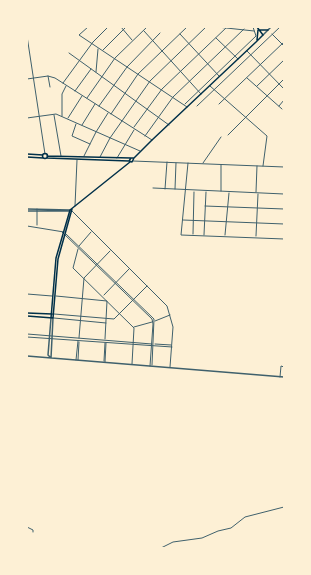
<!DOCTYPE html>
<style>
body{margin:0}
#map{position:relative;width:311px;height:575px;overflow:hidden;background:#fdf0d5;font-family:Georgia,serif}
canvas{display:block}
.frame{position:absolute;inset:0;border:28px solid #fdf0d5;pointer-events:none}
</style>
<div id="map">
<canvas width="311" height="575"></canvas>
<div class="frame"></div>
</div>
<script>
const g = document.querySelector('canvas').getContext('2d');
g.lineJoin = 'round';
function strokePath(path, color, width, dash) { g.strokeStyle = color; g.lineWidth = width; g.lineCap = dash ? 'butt' : 'round'; g.setLineDash(dash || []); g.stroke(path); }
strokePath(new Path2D(`
 M88,27L79,35L187,107
 M121,27L132,40
 M217,27L254,31
 M144,31L201,94
 M180,34L219,76
 M272,34L284,46
 M27,36L45,154
 M216,38L238,59
 M103,50L126,27
 M247,51L284,89
 M69,53L169,125
 M96,72L98,49
 M48,76L50,87
 M247,78L282,109
 M27,79L48,76L55,78L152,140
 M63,83L93,42L108,27
 M210,86L267,136L263,166
 M257,86L284,60
 M75,91L91,69
 M87,98L115,58L147,27
 M185,104L256,36L253,27
 M219,104L284,42
 M99,106L127,67L160,33
 M197,106L280,27
 M279,106L284,100
 M111,114L138,74L187,27
 M54,115L61,156
 M62,116V94L66,86
 M27,118L56,114L140,151
 M68,118L82,96
 M76,124L72,136L90,144
 M82,125L95,104
 M134,127L162,89L227,27
 M228,135L284,79
 M145,136L173,97L244,29
 M84,156L96,132L108,113
 M100,157L110,138L150,81L206,27
 M117,158L134,130
 M133,161L284,167
 M188,163L181,235L284,239
 M203,163L221,137
 M153,188L284,194
 M165,189L167,162
 M175,189L176,163
 M221,191V165
 M256,192L257,166
 M75,206L77,160
 M205,206L284,209
 M72,211L167,306L173,327L170,367
 M183,220L284,224
 M37,225V209
 M27,226L64,232
 M62,232L152,319L153,324L150,366
 M66,234L154,319L152,365
 M193,234L194,192
 M204,235L206,192
 M225,235L229,193
 M256,236L258,194
 M79,246L91,232
 M78,249L73,268L134,328L132,364
 M27,294L52,296
 M104,295L129,269
 M56,296L107,301L105,339
 M54,314L114,319L147,286
 M54,318L106,323
 M155,321L170,315
 M134,327L152,322
 M27,334L152,344
 M27,337L172,347
 M79,338L84,278L110,251
 M155,344L171,345
 M76,360L78,341
 M78,360L79,342
 M104,361L105,343
 M105,362L106,343
 M280,377L281,366L284,367
 M27,527L33,530V532
 M161,548L173,542L202,538L218,531L231,528L245,517L284,507`), '#3f606c', 1);
strokePath(new Path2D(`
 M263,35L271,27
 M27,209L70,210
 M27,211H69
 M27,356L284,377
 M51,358L48,355L51,318
 M51,358L53,318`), '#3f606c', 1.5);
strokePath(new Path2D(`
 M260,30H268
 M257,40L258,30
 M42.5 156a2.5 2.5 0 1 1 5 0a2.5 2.5 0 1 1-5 0Z
 M27,154L43,155
 M47,156L131,158
 M27,157L43,158
 M47,158L129,161
 M134,158H131L129,161L132,162L134,158L152,140L256,42L263,35L257,27
 M27,313L52,314
 M27,316L53,318L58,259L72,209
 M51,318L56,258L70,210L130,162`), '#003049', 1.5);
</script>
